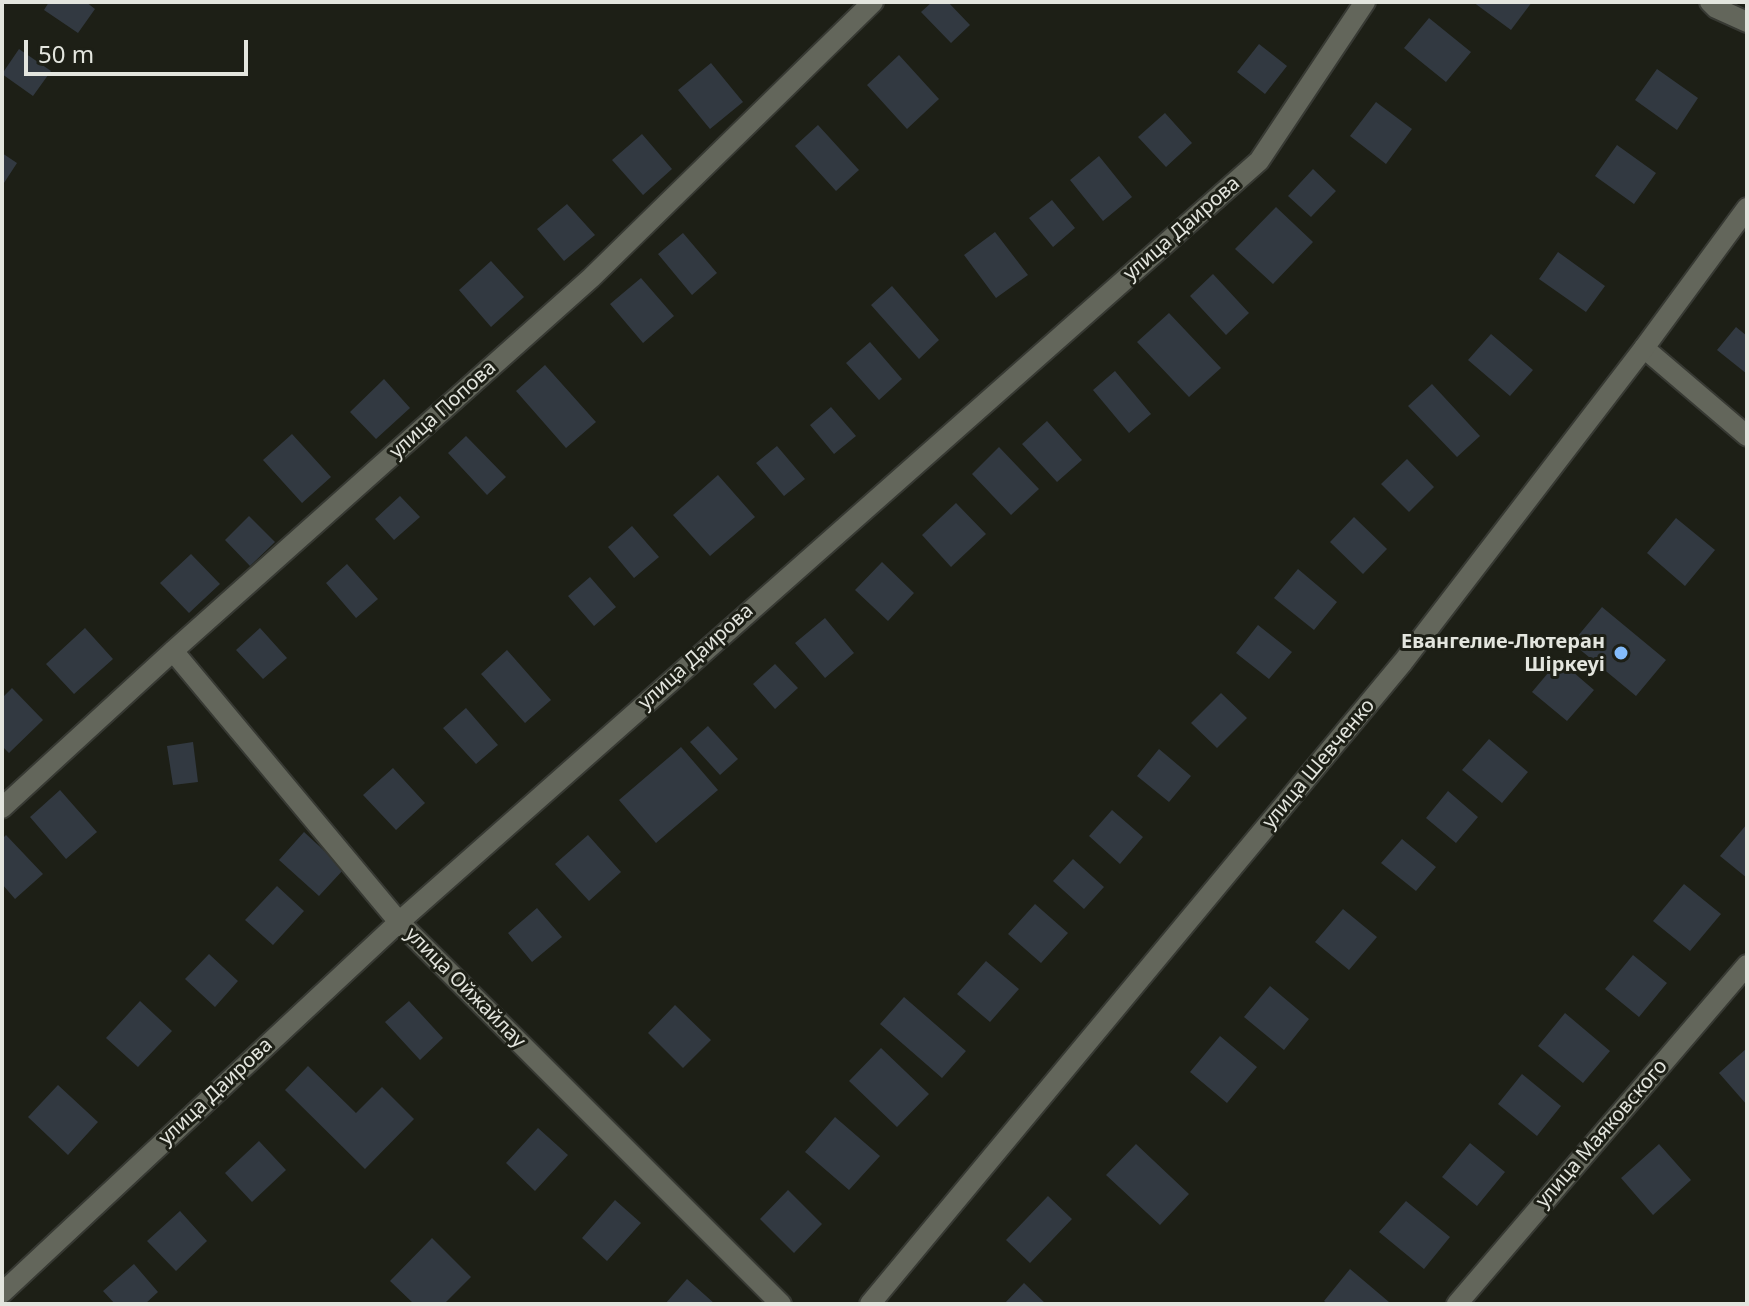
<!DOCTYPE html>
<meta charset="utf-8">
<style>
body{margin:0}
#map{position:relative;width:1749px;height:1306px;overflow:hidden;background:#1d1f16;font-family:"Noto Sans",sans-serif}
canvas{display:block}
.frame{position:absolute;inset:0;border:4px solid #e3e5de;pointer-events:none}
.scale{position:absolute;left:24px;top:40px;width:224px;height:36px;box-sizing:border-box;border:4px solid #e3e5de;border-top:0;padding-left:10px;font-size:24px;line-height:28px;white-space:nowrap;color:#e3e5de;-webkit-text-stroke:6px #1d1f16;paint-order:stroke}
</style>
<div id="map">
<canvas width="1749" height="1306"></canvas>
<div class="frame"></div>
<div class="scale">50 m</div>
</div>
<script>
const g = document.querySelector('canvas').getContext('2d');
g.lineJoin = 'round';
function fillPath(path, color) { g.fillStyle = color; g.fill(path, 'evenodd'); }
function strokePath(path, color, width, dash) { g.strokeStyle = color; g.lineWidth = width; g.lineCap = dash ? 'butt' : 'round'; g.setLineDash(dash || []); g.stroke(path); }
function write(font, color, halo, rows, align = 'center') {
  g.font = font + ' "Noto Sans",sans-serif'; g.lineWidth = 6; g.setLineDash([]); g.textBaseline = 'middle'; g.strokeStyle = halo; g.fillStyle = color; for (const [text, x, y, turn = 0] of rows) {
    g.save(); g.translate(x, y); g.rotate((+turn || 0) * Math.PI / 180); g.textAlign = isNaN(turn) ? turn : align; if (halo) g.strokeText(text, 0, 0); g.fillText(text, 0, 0); g.restore();
  }
}
fillPath(new Path2D(`
 M49,2H86L95,9L78,33L44,10Z
 M932,2H948L970,25L951,43L921,12Z
 M1473,2H1532L1511,30Z
 M1429,18L1471,52L1446,82L1404,48Z
 M1259,44L1287,66L1265,94L1237,72Z
 M19,49L51,71L33,96L2,74Z
 M899,55L939,99L907,129L867,85Z
 M711,63L743,102L710,129L678,90Z
 M1657,69L1698,98L1677,130L1635,100Z
 M1376,102L1412,129L1386,164L1350,136Z
 M1165,113L1192,143L1166,167L1138,137Z
 M818,125L859,170L836,191L795,146Z
 M642,134L672,169L643,195L612,160Z
 M1617,145L1656,173L1634,204L1595,176Z
 M2,153L17,163L2,186Z
 M1099,156L1132,197L1103,221L1070,180Z
 M1313,169L1336,191L1311,217L1288,196Z
 M1052,200L1075,228L1053,247L1029,218Z
 M567,204L595,235L564,261L537,229Z
 M1276,207L1313,242L1273,284L1235,249Z
 M995,232L1028,275L996,298L964,255Z
 M683,233L717,273L692,295L658,254Z
 M1558,252L1605,286L1586,312L1539,279Z
 M491,261L524,297L491,327L459,290Z
 M1213,274L1249,313L1226,335L1190,296Z
 M641,278L674,316L643,343L610,304Z
 M892,286L939,340L919,359L871,305Z
 M1169,313L1221,368L1189,397L1137,342Z
 M1736,327L1747,336V374L1717,350Z
 M1491,334L1533,370L1510,396L1468,360Z
 M870,342L902,379L879,400L846,363Z
 M545,365L596,422L566,448L516,391Z
 M1115,371L1151,414L1129,433L1093,390Z
 M384,379L410,408L376,439L350,412Z
 M1432,384L1480,436L1457,457L1408,406Z
 M831,407L856,436L834,454L810,425Z
 M1047,421L1082,460L1057,482L1022,444Z
 M292,434L331,477L302,503L263,460Z
 M466,436L506,477L487,495L448,453Z
 M777,446L805,479L784,496L756,463Z
 M999,447L1039,489L1011,515L972,474Z
 M1407,459L1434,487L1409,512L1381,484Z
 M718,475L755,517L710,556L673,515Z
 M400,496L420,517L394,540L375,519Z
 M956,503L986,534L951,567L922,535Z
 M249,516L275,542L250,566L225,540Z
 M1354,517L1387,549L1363,574L1330,542Z
 M1676,518L1715,550L1685,586L1647,553Z
 M632,526L659,557L634,578L608,547Z
 M191,554L220,584L189,613L160,583Z
 M882,562L914,593L888,621L855,590Z
 M347,564L378,599L356,618L326,583Z
 M1298,569L1337,602L1314,630L1274,598Z
 M590,577L616,607L594,626L568,596Z
 M1602,607L1666,660L1636,696L1572,643Z
 M825,618L854,653L825,678L795,643Z
 M1258,625L1292,652L1269,679L1236,653Z
 M85,628L113,659L74,694L46,664Z
 M260,628L287,658L263,679L236,650Z
 M507,650L551,700L525,723L481,674Z
 M1559,660L1594,690L1567,721L1532,692Z
 M775,664L798,688L775,709L753,684Z
 M12,688L43,720L9,753L2,746V698Z
 M1221,693L1247,718L1217,748L1191,723Z
 M466,708L498,745L476,764L443,728Z
 M708,726L738,759L720,775L690,742Z
 M1489,739L1528,772L1502,803L1462,770Z
 M193,742L198,782L173,785L167,746Z
 M681,747L718,790L656,843L619,800Z
 M1159,749L1191,776L1169,802L1137,776Z
 M393,768L425,803L396,830L363,795Z
 M60,790L97,832L66,859L30,817Z
 M1448,791L1478,817L1456,843L1426,818Z
 M1112,810L1143,837L1120,864L1089,836Z
 M1747,824V878L1720,856Z
 M304,832L344,869L319,896L279,860Z
 M6,835L43,874L15,899L2,884V839Z
 M588,835L621,872L589,901L555,864Z
 M1402,839L1436,867L1416,891L1381,863Z
 M1073,859L1104,887L1084,909L1053,881Z
 M1684,884L1721,914L1690,951L1653,921Z
 M277,886L304,911L273,945L245,920Z
 M1035,904L1068,933L1041,963L1008,934Z
 M537,908L562,937L532,962L508,933Z
 M1343,909L1377,937L1349,970L1315,942Z
 M209,954L238,981L215,1007L185,979Z
 M1633,955L1667,983L1639,1017L1605,989Z
 M986,961L1019,989L990,1022L957,994Z
 M1270,986L1309,1019L1284,1050L1244,1017Z
 M904,997L966,1051L942,1078L880,1024Z
 M140,1001L172,1031L138,1067L106,1038Z
 M409,1001L443,1038L420,1060L385,1022Z
 M675,1005L711,1040L683,1068L648,1033Z
 M1565,1013L1610,1051L1583,1083L1538,1046Z
 M1220,1036L1257,1067L1227,1103L1190,1072Z
 M881,1048L929,1094L897,1127L849,1081Z
 M1747,1048V1105L1719,1073Z
 M308,1066L356,1113L382,1087L414,1119L365,1169L285,1090Z
 M1522,1074L1561,1106L1537,1136L1498,1104Z
 M58,1085L98,1122L68,1155L28,1117Z
 M835,1117L880,1156L849,1190L805,1152Z
 M538,1128L568,1155L535,1191L506,1163Z
 M259,1141L286,1170L252,1202L225,1173Z
 M1470,1143L1505,1172L1477,1206L1442,1177Z
 M1136,1144L1189,1194L1160,1225L1106,1175Z
 M1659,1144L1691,1180L1653,1215L1621,1178Z
 M788,1190L822,1224L794,1253L760,1219Z
 M1048,1196L1072,1219L1030,1263L1006,1240Z
 M615,1200L641,1223L607,1261L582,1238Z
 M1406,1201L1450,1237L1424,1269L1379,1232Z
 M180,1211L207,1241L176,1271L147,1241Z
 M432,1238L471,1277L444,1304H414L390,1281Z
 M134,1264L158,1292L145,1304H115L103,1291Z
 M1350,1269L1389,1302L1388,1304H1328L1324,1301Z
 M687,1279L715,1304H665Z
 M1024,1283L1046,1304H1004Z`), '#323941');
const street = new Path2D(`
 M1644,348L1747,436
 M173,651L399,922L781,1304
 M2,808L173,651L591,278L873,2
 M2,1293L399,922L1259,161L1365,2
 M1457,1304L1747,965`);
const secondary = new Path2D(`
 M1710,2L1716,8L1747,22
 M870,1304L1403,662L1644,348L1747,208`);
strokePath(street, '#373933', 24);
strokePath(secondary, '#373933', 24);
strokePath(street, '#63665b', 20);
strokePath(secondary, '#63665b', 20);
for (const [x, y, r, color] of [
 [1621,653,8,"#84bcfb"]
]) { const dot = new Path2D(); dot.arc(x, y, r, 0, 2 * Math.PI); g.fillStyle = color; g.fill(dot); strokePath(dot, '#1d1f16', 3); }
write('20px', '#e3e5de', '#1d1f16', [
 ["улица Даирова",1182,229,-41],
 ["улица Попова",443,410,-42],
 ["улица Даирова",696,657,-42],
 ["улица Шевченко",1319,764,-50],
 ["улица Ойжайлау",465,988,45],
 ["улица Даирова",216,1092,-43],
 ["улица Маяковского",1602,1134,-49]
]);
write('bold 20px', '#e3e5de', '#1d1f16', [
 ["Евангелие-Лютеран",1605,642],
 ["Шіркеуі",1605,665]
], 'right');
</script>
